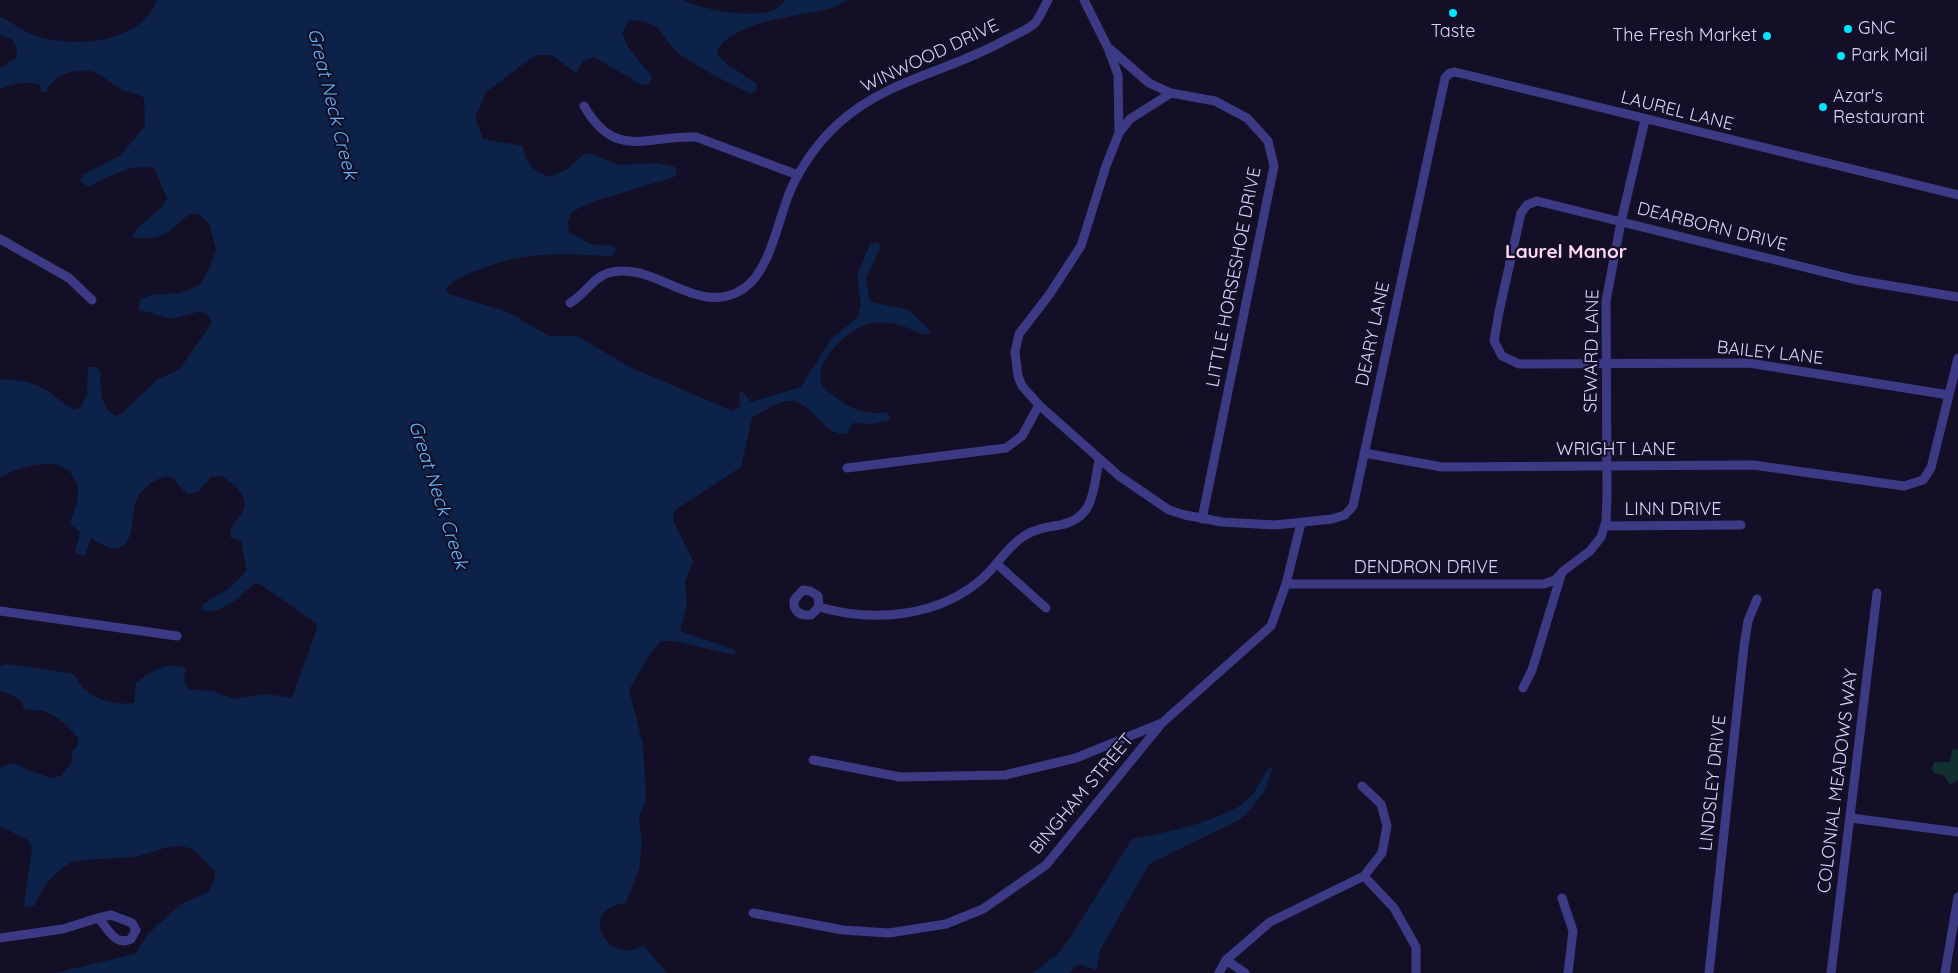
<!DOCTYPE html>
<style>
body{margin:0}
canvas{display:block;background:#130f26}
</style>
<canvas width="1958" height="973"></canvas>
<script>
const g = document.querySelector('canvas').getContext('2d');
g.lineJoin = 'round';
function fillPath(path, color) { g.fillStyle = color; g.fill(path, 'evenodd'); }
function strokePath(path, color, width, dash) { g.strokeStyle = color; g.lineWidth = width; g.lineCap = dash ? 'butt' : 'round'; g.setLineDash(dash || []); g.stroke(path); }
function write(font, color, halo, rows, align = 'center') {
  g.font = font + ' Quicksand,sans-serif'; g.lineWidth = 4.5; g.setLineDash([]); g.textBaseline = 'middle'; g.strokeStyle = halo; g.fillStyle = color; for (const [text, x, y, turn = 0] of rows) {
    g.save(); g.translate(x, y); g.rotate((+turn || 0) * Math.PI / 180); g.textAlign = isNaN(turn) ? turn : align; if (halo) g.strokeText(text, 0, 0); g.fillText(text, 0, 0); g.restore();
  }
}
fillPath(new Path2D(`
 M1952,749L1958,750V780L1950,785L1944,775L1934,773L1932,769L1934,762H1950Z`), '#12302f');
fillPath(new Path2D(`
 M157,0H683C704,10 752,19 774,10C778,9 782,3 786,0H848C841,3 834,8 827,9C797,17 728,21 717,53L725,63L756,83L757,88L754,93H749C726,81 702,70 681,55C659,39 667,21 629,20L622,34L628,47L652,77L649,84L642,85L594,57L583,61L576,73L552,55H535L486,92L475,117L483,139L523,146C526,165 532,170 550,177L566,170L582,156L589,153L619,165L657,163L675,167L677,173L674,177L595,201L573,211L568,221L569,232L590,244L614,246L616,250L612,256C562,254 525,250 478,270C466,275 455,279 445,289L449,294L508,312L549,336H577L630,367L732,411L741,406L739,393L743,392L751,402L801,387L831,339L857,318L861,305L857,276L870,244L877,242L881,246L866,278L870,302L907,309L930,330V333L923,335C908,327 890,320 872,323C852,325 809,364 823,386C826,392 836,397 841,401C854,411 872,415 888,412L890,420L871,424L853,423L846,434C820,435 814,400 788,401C778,401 762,413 752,417L741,467L675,510L673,520L693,561L685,582L687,605L680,631L736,650L734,655L675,641H661L651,652L629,690L643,744L646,800L639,817L642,843L639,869L626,903C575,908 609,969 643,945L667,973H55L135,954L149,933L181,904L208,892L214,881L215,871C210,867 196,851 193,850C174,839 153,854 134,857C122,859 77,858 70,863C52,873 43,888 34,906L28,907L24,905L32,848L28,840L0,826V768L11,763L50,778L61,776L73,761L71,753L77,746L79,739C71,729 56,714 43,711C36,709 30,712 23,708V703L11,694L0,691V666L9,664L74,674C85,698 110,706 134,703L136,683C153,670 165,662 186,668L184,679L188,689L213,691L233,699L267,694L292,698L317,628L316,623L260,584L255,583C242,594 222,616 202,610L203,604L230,588L247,570L241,541L230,537C230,525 236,522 242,513C252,497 233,483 221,476L211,477L199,491L188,494C180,489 177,480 168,476C154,479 142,487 136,501C130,514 137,551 112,548C106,548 97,541 91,538L85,556L75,553L80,532L70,524C74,513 79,501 78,490C73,451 22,464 0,478V379C16,379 35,382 49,392C58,398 64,406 75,410L81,407L87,394L88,367H96L100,371C101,388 99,407 116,416L121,414L158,379L179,370L212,323L208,316L201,311L171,319L138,309L141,299L152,295L180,293L200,285L209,269L216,250L209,223L198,214H189C169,232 162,242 133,237C139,220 158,217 167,198L154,168C132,163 108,176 89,187L80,181L83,175L121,155L145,126L144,98C137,93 130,93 122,90C113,86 106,77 96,73C79,66 51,75 46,93L40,91L41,85C30,80 11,84 0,89V68L16,58L17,49L13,40L0,34V17C11,21 20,30 31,34C72,49 139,46 157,0Z
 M1273,767L1264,792L1251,809L1239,820L1149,864L1100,950L1097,970L1079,964L1069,973H1033L1057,955L1070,938L1132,839C1167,832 1210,824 1241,805C1254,797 1261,780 1269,768Z`), '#0c2248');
strokePath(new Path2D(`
 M1084,0L1108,48L1118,75L1119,133L1106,166L1081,246L1049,295L1019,334L1015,352L1018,376L1022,386L1039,405L1119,476L1169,510L1185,515L1222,522L1275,525L1332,519L1345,515L1353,506L1445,78L1450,73L1455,72L1958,195
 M1110,49L1149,83L1171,93L1215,101L1247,118L1268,141L1274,166L1202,519
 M584,106C616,161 645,135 696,137L798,175
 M1119,133L1130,119L1171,93
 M0,239L69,278L92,300
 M570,303C585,295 592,278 608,273C654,259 697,319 743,289C771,271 778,218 791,189C803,163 820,140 840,122C888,79 951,71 1005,40C1014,35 1028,30 1035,23C1040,17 1044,7 1048,0
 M1949,395L1749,363L1519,364L1502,356L1494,341L1499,312L1521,213L1527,205L1537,201L1856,280L1958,297
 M1364,453L1442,467L1753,465L1904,486L1923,480L1931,468L1958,358
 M847,468L1006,448L1022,436L1039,405
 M1605,526L1741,525
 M997,564L1046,608
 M1286,584H1544L1555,580L1562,573
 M819,607L818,596L810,591L803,590L794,600C793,612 800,616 811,615L819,607C875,623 940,617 984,577C998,564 1008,546 1024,536C1035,529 1047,527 1060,525C1095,518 1093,490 1099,460
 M0,611L177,636
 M1523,688L1532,670L1562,572L1590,551L1601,537L1606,521L1607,496L1606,301L1621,222L1645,120
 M813,760L900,777L1005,775L1076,758L1162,723
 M1851,818L1958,832
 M1364,876L1394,908L1416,947V973
 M1562,898L1573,931L1568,973
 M753,913L843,930L889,933L946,924L983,909L1046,865L1162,723L1271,626L1286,584L1301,523
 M111,915L132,923L136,930L131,939C115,947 108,928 98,918Z
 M0,938L63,929L98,918
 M1226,960L1245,973
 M1219,973L1226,960L1270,922L1364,876L1382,853L1387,826L1381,804L1362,786
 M1709,973L1744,646L1748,621L1757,599
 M1831,973L1877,593
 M1945,973L1958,897`), '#3d3a85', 9);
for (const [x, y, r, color] of [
 [1453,13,5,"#00e5ff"],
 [1848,29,5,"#00e5ff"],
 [1767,36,5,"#00e5ff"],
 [1841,56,5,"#00e5ff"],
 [1823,107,5,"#00e5ff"]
]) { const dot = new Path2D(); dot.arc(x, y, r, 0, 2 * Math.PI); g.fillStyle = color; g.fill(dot); strokePath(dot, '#130f26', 2); }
write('18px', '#d9d4ff', '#130f26', [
 ["GNC",1858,29],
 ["Taste",1453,32,"center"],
 ["The Fresh Market",1757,36,"right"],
 ["Park Mail",1851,56],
 ["Azar's",1833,97],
 ["Restaurant",1833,118]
], 'left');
write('18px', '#d9d4ff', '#130f26', [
 ["WINWOOD DRIVE",930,56,-25],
 ["LAUREL LANE",1677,111,14],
 ["DEARBORN DRIVE",1712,227,14],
 ["LITTLE HORSESHOE DRIVE",1234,277,-79],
 ["DEARY LANE",1373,334,-78],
 ["SEWARD LANE",1592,351,-89],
 ["BAILEY LANE",1770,353,6],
 ["WRIGHT LANE",1616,450],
 ["LINN DRIVE",1673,510],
 ["DENDRON DRIVE",1426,568],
 ["COLONIAL MEADOWS WAY",1838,781,-83],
 ["LINDSLEY DRIVE",1713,783,-84],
 ["BINGHAM STREET",1082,794,-50]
]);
write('italic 19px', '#62b6ff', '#130f26', [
 ["Great Neck Creek",332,104,76],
 ["Great Neck Creek",438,495,72]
]);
write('bold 19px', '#ffd6f0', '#130f26', [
 ["Laurel Manor",1566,252]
]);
</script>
